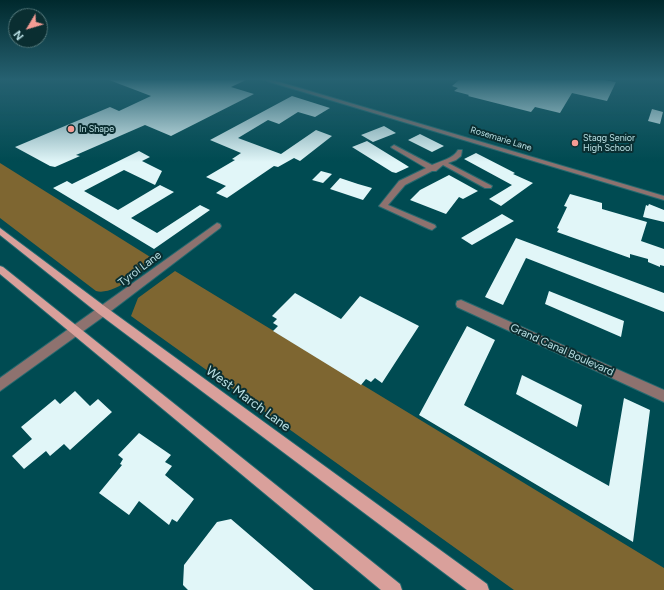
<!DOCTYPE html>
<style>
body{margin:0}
#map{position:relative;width:664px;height:590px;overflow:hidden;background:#004b52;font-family:Figtree,sans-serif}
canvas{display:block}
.north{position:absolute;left:8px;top:8px;width:40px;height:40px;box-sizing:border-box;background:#0a2e31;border:1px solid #517679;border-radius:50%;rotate:232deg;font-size:11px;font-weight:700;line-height:16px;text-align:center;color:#bbe1e5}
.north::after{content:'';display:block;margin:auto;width:14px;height:18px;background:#f59c94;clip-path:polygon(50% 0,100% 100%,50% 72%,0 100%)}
</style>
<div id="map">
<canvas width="664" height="590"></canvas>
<div class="north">N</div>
</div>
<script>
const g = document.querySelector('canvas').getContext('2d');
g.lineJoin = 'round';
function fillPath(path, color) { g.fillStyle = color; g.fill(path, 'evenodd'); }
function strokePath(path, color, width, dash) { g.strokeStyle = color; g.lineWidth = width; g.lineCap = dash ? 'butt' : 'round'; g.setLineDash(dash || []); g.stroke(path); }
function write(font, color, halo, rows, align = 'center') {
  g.font = font + ' Figtree,sans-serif'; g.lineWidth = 4; g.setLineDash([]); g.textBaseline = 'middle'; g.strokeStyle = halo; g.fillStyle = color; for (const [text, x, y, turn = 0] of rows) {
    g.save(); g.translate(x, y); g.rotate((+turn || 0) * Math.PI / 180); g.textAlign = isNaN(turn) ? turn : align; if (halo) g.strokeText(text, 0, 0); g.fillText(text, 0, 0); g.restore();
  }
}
fillPath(new Path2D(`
 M0,163L155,260C142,270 114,296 96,291L0,218Z
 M175,271L664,568V590H514L131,316L138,298Z`), '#7e6631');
fillPath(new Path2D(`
 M109,79H248L231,87L254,94L171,136L145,125L76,155L80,156L55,167L50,166L15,147L110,107L119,111L151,96L109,80Z
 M460,79H599L616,82L607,101L572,93L560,113L535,107L531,112L468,96L469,95L454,91L458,88L452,86Z
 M292,96L330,108L315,117L298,112L279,124L268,120L238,138L281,154L316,130L332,136L300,161L294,158L278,167L274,166L227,198L216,193L226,186L206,177L235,160L232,159L241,153L210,140Z
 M652,109L663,112L660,124L648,121Z
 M384,126L396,133L373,142L361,135Z
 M420,134L444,146L432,152L408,140Z
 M367,141L406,165L409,167L396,173L392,172L352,147Z
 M139,151L150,157L142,161L162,171L155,185L124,170L84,191L118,210L160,185L174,192L131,218L157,233L200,205L210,210L154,249L53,188L67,181L72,184Z
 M476,153L515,173L513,174L533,183L501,206L489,199L512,185L464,159Z
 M321,171L332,174L323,183L312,180Z
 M449,175L478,191L463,199L459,197L446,214L410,200L420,190Z
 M340,178L358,184L372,188L363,200L330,189Z
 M570,194L602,203V209L647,222L641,241L664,249V266L660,265V267L648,262V259L630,254V258L557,232L559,229L557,228L567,207L564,206Z
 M649,204L664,210V222L643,217L646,205L648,206Z
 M502,214L514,221L472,245L461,238Z
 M516,238L664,293V312L526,258L503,305L485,297Z
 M549,291L624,321L621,337L545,304Z
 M295,293L341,319L360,296L419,326L382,383L375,378L371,382L366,379L361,385L273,331L278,326L273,323L277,319L272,316Z
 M467,326L495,340L464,405L609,486L624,398L650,410L633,542L419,415Z
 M522,375L582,405L577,427L516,394Z
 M75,391L90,406L98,399L112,412L70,450L64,444L50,456L46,451L24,469L12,456L32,439L21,427L55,399L60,404Z
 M139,433L171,455L165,462L172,466L165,475L194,499L177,522L172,519L169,525L139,501L129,515L99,493L122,465L120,464L123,459L118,455Z
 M231,519L314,590H188L183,585L184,565L217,522Z`), '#e1f6f8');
const minor = new Path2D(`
 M260,79H269L664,196V200Z
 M394,145L432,165C441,161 454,158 458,150H462L461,156L456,160L448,163L492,186L491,188H485L443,165L436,171H432L405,185L388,205L435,225L436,227L432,230L429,229L379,206L399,181L426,168L392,148L391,147Z
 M217,223L220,224L221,226L220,228L107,314L0,391V378Z
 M461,300L664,390V402L457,307L456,304L457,301Z`);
const major = new Path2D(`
 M0,228L107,308L487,584L489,590H467L99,314L0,235Z
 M0,266L3,267L400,584L402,590H381L0,274Z`);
strokePath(minor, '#25696f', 2);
strokePath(major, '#25696f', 2);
fillPath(minor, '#8e726f');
fillPath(major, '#d9a09b');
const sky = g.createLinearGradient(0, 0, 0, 162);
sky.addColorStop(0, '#00292d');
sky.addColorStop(0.49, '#266171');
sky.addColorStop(1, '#26617100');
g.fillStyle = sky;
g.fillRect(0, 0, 664, 162);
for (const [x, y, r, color] of [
 [71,129,4,"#f59c94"],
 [575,143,4,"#f59c94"]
]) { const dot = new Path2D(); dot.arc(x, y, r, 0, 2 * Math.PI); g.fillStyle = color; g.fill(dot); strokePath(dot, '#0a2e31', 1.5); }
write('9px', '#bbe1e5', '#0a2e31', [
 ["In Shape",79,129],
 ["Stagg Senior",583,138],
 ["High School",583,148]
], 'left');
write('9px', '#bbe1e5', '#0a2e31', [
 ["Rosemarie Lane",501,139,17]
]);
write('11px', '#bbe1e5', '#0a2e31', [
 ["Tyrol Lane",140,269,-37],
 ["Grand Canal Boulevard",562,350,24]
]);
write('13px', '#bbe1e5', '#0a2e31', [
 ["West March Lane",248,399,36]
]);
</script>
